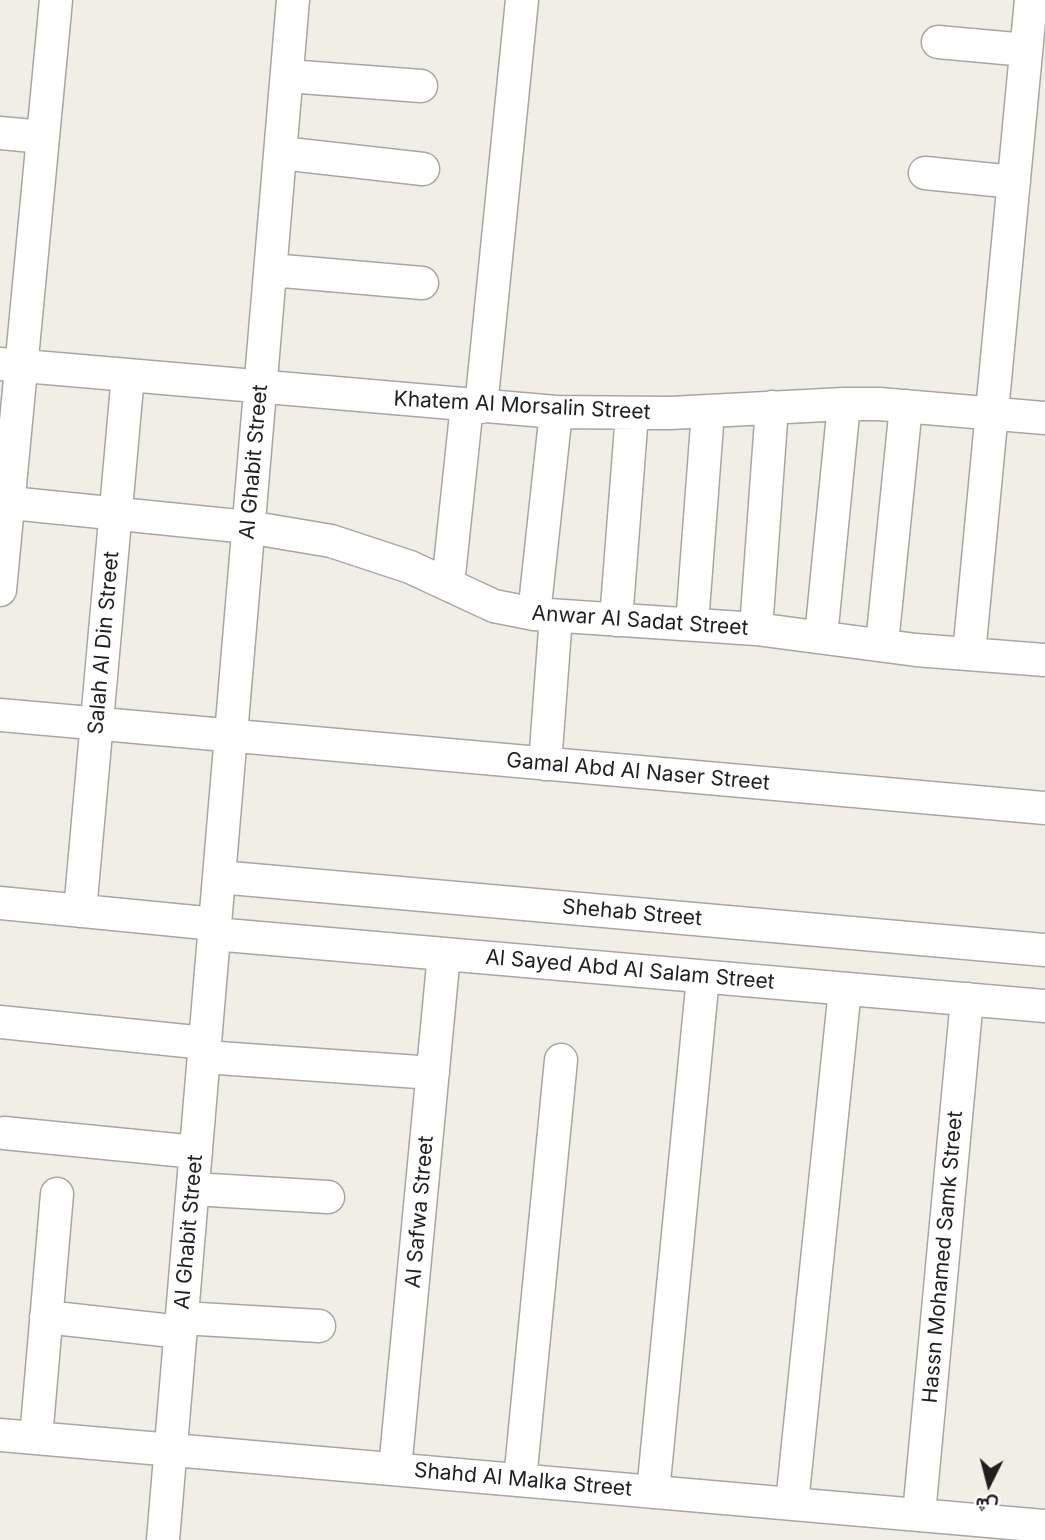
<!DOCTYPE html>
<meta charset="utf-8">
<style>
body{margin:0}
#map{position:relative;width:1045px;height:1540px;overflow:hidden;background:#f1efe5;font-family:Inter,Vazirmatn,sans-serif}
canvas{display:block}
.north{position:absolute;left:954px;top:1449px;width:70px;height:70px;-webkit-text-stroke:5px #fff;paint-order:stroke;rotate:186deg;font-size:19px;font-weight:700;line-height:28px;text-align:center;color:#1f1f1f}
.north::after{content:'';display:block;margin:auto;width:24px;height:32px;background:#1f1f1f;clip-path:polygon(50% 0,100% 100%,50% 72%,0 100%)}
</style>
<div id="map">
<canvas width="1045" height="1540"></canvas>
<div class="north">ش</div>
</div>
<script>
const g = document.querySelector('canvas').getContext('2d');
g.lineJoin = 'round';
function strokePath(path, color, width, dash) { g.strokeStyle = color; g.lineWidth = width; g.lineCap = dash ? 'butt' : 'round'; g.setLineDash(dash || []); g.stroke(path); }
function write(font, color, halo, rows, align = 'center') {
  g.font = font + ' Inter,sans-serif'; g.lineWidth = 6; g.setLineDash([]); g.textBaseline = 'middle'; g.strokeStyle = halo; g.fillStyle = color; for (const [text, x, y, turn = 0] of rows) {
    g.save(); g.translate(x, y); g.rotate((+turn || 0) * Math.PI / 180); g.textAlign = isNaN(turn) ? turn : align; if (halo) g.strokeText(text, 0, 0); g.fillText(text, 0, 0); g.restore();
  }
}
const minor = new Path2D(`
 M938,42L1026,50
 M287,76L421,86
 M0,133L43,137
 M281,153L423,169
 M925,173L1014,182
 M271,270L422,283
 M0,364L556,412L670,413L844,404H879L1045,418
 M481,407L522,0
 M0,502L248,527L331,541L410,567L494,606L534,614L756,629L916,650L1045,660
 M448,584L467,405
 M0,590L56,0
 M534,614L556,412
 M616,620L632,414
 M692,624L708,412
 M756,629L772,407
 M821,637L844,404
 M882,644L906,406
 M969,654L1031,0
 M0,715L1045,808
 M545,764L556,616
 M219,877L1045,950
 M0,903L215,924
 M80,911L128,375
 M214,934L1045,1006
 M0,1022L205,1043
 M204,1057L433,1073
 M4,1133L196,1152
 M193,1189L328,1197
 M46,1317L181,1332
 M182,1318L319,1326
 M0,1435L1045,1526
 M36,1438L57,1194
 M395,1469L444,954
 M520,1480L561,1060
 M653,1492L703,977
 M792,1503L845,989
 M919,1514L967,999
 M163,1540L293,0`);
strokePath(minor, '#a6a6a6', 35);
strokePath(minor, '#fff', 32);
write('21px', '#1f1f1f', '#fff', [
 ["Khatem Al Morsalin Street",522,406,3],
 ["Al Ghabit Street",254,462,-85],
 ["Anwar Al Sadat Street",640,621,4],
 ["Salah Al Din Street",104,643,-85],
 ["Gamal Abd Al Naser Street",638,772,5],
 ["Shehab Street",632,913,5],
 ["Al Sayed Abd Al Salam Street",630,970,5],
 ["Al Safwa Street",420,1212,-85],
 ["Al Ghabit Street",189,1232,-85],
 ["Hassn Mohamed Samk Street",943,1257,-85],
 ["Shahd Al Malka Street",523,1480,5]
]);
</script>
